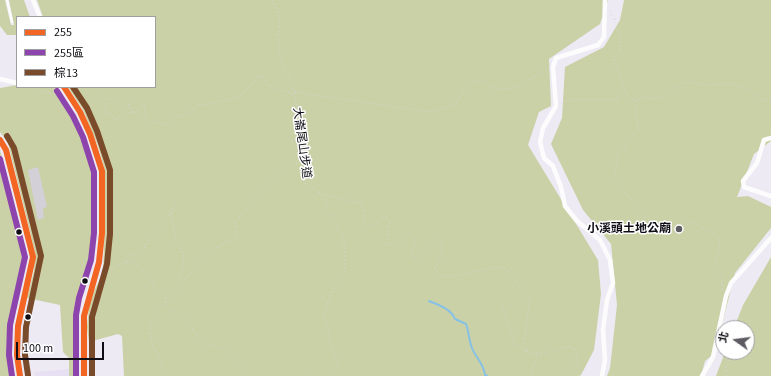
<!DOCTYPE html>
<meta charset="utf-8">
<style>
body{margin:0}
#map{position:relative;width:771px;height:376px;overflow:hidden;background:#edeaf4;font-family:"Source Sans 3","Noto Sans TC",sans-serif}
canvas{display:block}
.legend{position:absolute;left:16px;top:16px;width:140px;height:72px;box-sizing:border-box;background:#fff;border:1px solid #9f9ea1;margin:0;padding:5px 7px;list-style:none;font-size:12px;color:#0f0d13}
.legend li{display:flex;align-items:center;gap:8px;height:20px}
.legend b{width:20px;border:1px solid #9f9ea1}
.north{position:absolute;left:715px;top:320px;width:40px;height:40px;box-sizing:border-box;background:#fff;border:1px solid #9f9ea1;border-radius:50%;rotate:284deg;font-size:11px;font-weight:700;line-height:16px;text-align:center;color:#0f0d13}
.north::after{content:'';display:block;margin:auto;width:14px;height:18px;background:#5d5a62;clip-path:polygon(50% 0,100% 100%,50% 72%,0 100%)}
.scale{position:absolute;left:16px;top:342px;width:88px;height:18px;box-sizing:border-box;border:2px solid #0f0d13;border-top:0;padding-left:5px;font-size:12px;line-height:14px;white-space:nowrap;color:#0f0d13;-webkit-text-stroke:3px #fff;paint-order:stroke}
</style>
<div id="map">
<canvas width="771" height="376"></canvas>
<ul class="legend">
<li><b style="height:5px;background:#f26522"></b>255</li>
<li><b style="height:5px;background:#8e44ad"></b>255區</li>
<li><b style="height:5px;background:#7a4b2a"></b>棕13</li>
</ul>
<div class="north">北</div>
<div class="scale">100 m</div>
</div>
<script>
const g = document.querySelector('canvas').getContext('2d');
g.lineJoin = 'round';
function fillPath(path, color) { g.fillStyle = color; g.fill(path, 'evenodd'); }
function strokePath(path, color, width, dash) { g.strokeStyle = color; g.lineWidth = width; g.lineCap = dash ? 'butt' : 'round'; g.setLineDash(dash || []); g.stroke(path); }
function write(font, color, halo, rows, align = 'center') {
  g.font = font + ' "Source Sans 3","Noto Sans TC",sans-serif'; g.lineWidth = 3; g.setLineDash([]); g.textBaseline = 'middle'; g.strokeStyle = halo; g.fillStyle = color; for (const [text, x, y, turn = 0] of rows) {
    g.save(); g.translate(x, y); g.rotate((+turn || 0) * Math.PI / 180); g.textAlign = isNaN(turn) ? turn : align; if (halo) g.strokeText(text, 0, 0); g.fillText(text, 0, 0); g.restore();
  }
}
fillPath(new Path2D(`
 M69,369V376H35L34,372Z`), '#e6e0f2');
fillPath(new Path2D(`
 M0,0H5L11,25H14L9,0H24L30,17H17V38L16,35H7L0,26Z
 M37,0H608L600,24L549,59L551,106L539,112L528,145L598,260L601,294L594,350L581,375L579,376H124L122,336L118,334L89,342L87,327L90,299L103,273L105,222V170L98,146L83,110L68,87H155V17H43Z
 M624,0H771V141L754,154L737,197L748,196L771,207V228L735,273L715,353L705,361L701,376H607L610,368L617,305L611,244L583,210L551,144L562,118L565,67L604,47L620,20Z
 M17,85V87H56L83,132L92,160L96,185L95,235L91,259L77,314V376H69V358L63,352L60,305L27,298L34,271L35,252L8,143L0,132V88Z
 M0,150L27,255L12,328L11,351L13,376H0Z
 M771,257V376H716L725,352H747V328H734L743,305Z`), '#cbd1a7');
strokePath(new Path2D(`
 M429,301C439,305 451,309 455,319L466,324C469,332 469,341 472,348C476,358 484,364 485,375L487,376`), '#86c1e6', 2);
fillPath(new Path2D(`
 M38,167L47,207L43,208L44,218L38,220L28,170Z`), '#d3d0d7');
strokePath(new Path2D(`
 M273,0L280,20L278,38L280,55L294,91L302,135V160L306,184L324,195L360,203L364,209L363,226L367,229L385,216L390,220L387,243L395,246L411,233L415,236L412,256L413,260L420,257L439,239L443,243L440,259L435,269L441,276C463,278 482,267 504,267L530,300L524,345L528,353C542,356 552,350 566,346L575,349L578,365L565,376
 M610,11L620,36V50L614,59V63L620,75L625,92L635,101L638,126V130L627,140C627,146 623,150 618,152L614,177L628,197L646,218L670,230L689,222L695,224L718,236L720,240L716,265L722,279V290
 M615,19L619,18
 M35,87L41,91L63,95
 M295,92L431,112L456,103L468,85L480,80C509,101 521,82 548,69
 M636,101L644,97L659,99C667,94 679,82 689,82C694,82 699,85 704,85C717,86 729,81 741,87C753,92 758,99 771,103
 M561,103L572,99H618L625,92
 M87,113L93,103L103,95L107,99L112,98V100L105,107V115L110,114L116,119L119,118L129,102L130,113L134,110L136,115L144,103L146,114L149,121L163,125L191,111L197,105H205L241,96C245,88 254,85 257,77L263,76L267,85L295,95
 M291,142L302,138
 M319,192L325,201L327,211L332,214L331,218L341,233L345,247V270L331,292L324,315L331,342L339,364L329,376
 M171,214L176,243L183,252V267L178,280L179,286
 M31,229L36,218
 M126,262L130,256L144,249L150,237L171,213L174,200
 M99,279H101C117,264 131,252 148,276C154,285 156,292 166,298L172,296C185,281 197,264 212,251C221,242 226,246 236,237L235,222L284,168L301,161
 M166,298L165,304L169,309L186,319L194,332L205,344L223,350L250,376
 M165,305C160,311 150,320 150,329C150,341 161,366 168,376
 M503,307L516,345L527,352
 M27,313L30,321H34
 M309,376H311
 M531,376L537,355
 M727,376L726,368L734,352`), '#d6d6d8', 1, [1, 3]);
strokePath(new Path2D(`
 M7,0L12,22`), '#fcfcfd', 2.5);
strokePath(new Path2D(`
 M33,0L40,17
 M0,79L17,83
 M64,87L80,112L90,134L102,171V233L99,262L87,300L84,316V376
 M771,138L764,140L757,163L743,181L744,187L771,196
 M0,140L6,150L33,257L18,326L17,355L20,376
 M602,376L605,360L603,330L607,300L613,283L610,260L600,240L577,221L565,206L561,187L553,166L544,158L540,142L543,128L556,106L553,67L556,58L598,45L604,37L605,0
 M702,376L713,357L726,296L731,283L771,238`), '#fcfcfd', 4.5);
strokePath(new Path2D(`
 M64,87L80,112L90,134L102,171V233L99,262L84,316V376
 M0,140L6,150L33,257L18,326L17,355L20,376`), '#f26522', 6);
strokePath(new Path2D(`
 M57,91L73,116L83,137L94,172V233L91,260L79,298L76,315V376
 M0,159L25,257L10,325L9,355L12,376`), '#8e44ad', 6);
strokePath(new Path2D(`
 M73,87L87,108L97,131L110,170V234L107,264L92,317V376
 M7,136L14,148L41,256L26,327L25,355L28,375`), '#7a4b2a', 6);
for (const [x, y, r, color] of [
 [679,229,4,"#5d5a62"],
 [19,232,3.5,"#0f0d13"],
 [85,281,3.5,"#0f0d13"],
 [28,317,3.5,"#0f0d13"]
]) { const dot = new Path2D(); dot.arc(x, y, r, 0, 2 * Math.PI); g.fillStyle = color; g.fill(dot); strokePath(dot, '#fff', 1.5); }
write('12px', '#0f0d13', '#fff', [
 ["大崙尾山步道",301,143,82]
]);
write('bold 12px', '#0f0d13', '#fff', [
 ["小溪頭土地公廟",671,229]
], 'right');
</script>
